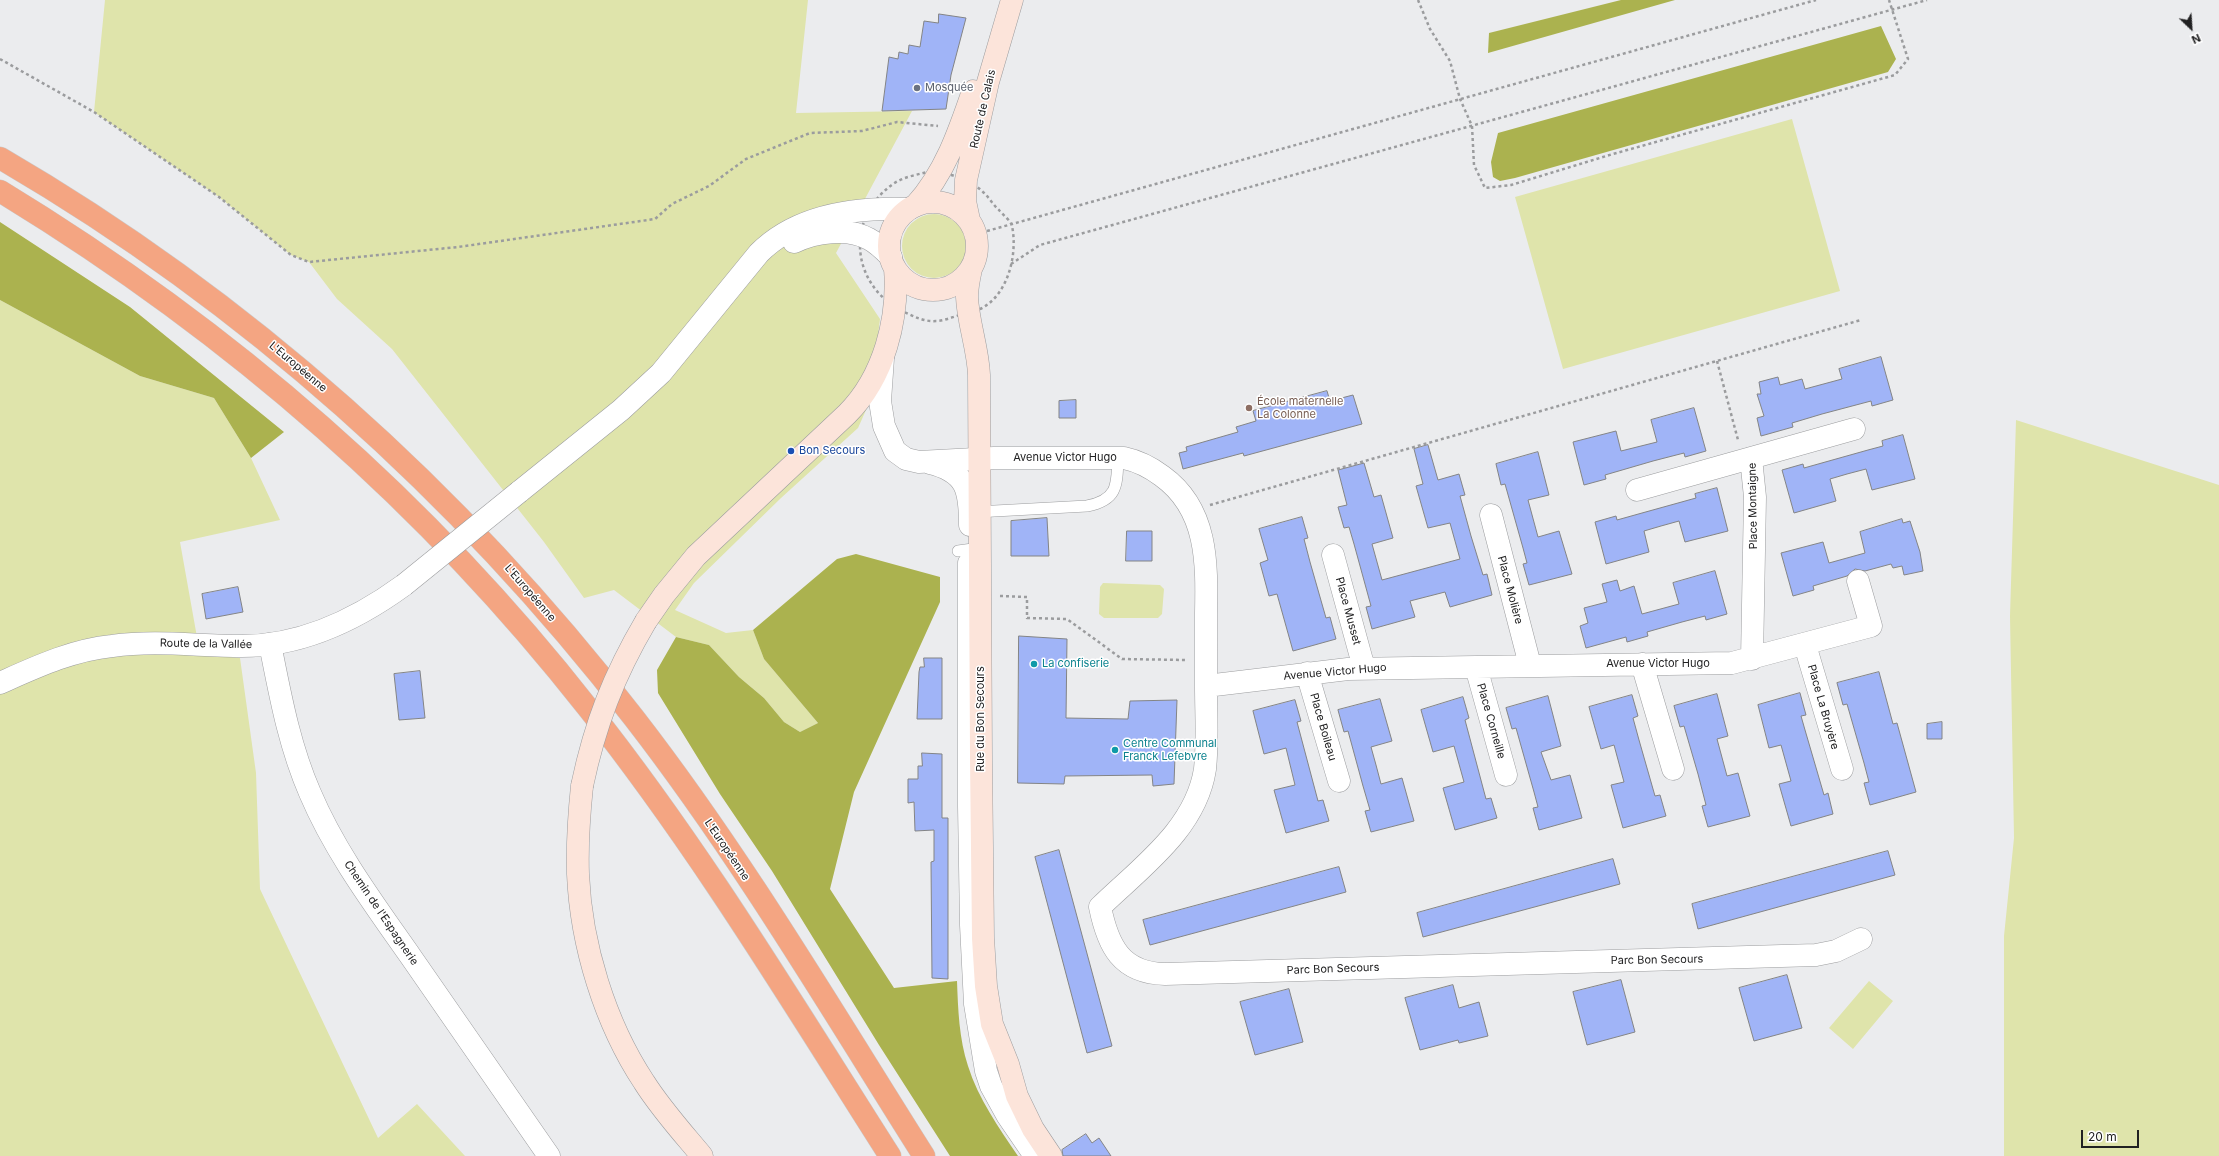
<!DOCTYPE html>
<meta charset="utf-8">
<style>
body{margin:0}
#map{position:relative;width:2219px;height:1156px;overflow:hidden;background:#ebecee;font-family:Inter,sans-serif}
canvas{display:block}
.north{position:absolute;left:2171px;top:8px;width:40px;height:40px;-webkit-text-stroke:3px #fff;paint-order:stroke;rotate:155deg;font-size:11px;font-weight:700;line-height:16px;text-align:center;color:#212122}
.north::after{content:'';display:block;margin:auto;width:14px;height:18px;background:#212122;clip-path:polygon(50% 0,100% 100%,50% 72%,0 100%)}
.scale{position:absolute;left:2081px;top:1130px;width:58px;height:18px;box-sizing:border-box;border:2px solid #212122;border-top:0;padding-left:5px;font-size:12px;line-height:14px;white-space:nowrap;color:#212122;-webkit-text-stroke:3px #fff;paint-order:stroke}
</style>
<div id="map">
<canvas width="2219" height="1156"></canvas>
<div class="north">N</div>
<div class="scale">20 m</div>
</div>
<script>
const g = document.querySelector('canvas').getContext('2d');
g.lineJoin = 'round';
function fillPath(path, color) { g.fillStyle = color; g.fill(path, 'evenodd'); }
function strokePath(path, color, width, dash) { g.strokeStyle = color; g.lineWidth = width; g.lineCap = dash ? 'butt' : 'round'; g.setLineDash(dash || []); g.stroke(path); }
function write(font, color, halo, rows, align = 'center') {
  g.font = font + ' Inter,sans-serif'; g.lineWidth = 3; g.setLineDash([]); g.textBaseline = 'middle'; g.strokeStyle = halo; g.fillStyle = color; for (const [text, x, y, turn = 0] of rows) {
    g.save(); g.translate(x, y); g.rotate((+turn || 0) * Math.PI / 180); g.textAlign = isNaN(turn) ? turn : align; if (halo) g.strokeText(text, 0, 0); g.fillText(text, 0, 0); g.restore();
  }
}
fillPath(new Path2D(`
 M105,0H808L796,113L912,111L836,253L880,319L870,401L858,428L781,498L694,583L675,610L726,633L753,630L764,659L818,723L800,732L784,722L764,698L739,677L709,645L676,637L614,590L584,598L544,542L392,349L337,299L309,262L291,255L219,197L94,112Z
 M1792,119L1840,291L1563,369L1515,197Z
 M902 246a32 32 0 1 1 64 0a32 32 0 1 1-64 0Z
 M0,300L140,376L214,398L251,458L280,520L180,542L200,654L240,658L256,773L260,889L378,1138L417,1104L465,1156H0Z
 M2016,420L2219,485V1156H2004V936L2014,838L2010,616Z
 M1103,583L1160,585L1164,589L1162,614L1158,618H1104L1099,614L1100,587Z
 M1869,981L1893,1001L1853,1049L1829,1028Z`), '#dfe4ab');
fillPath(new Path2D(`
 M1621,0H1675L1488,53L1489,33Z
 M1881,26L1896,59L1888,72L1515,178L1500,181L1493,177L1491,162L1498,133Z
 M0,222L130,307L284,432L251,458L214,398L140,376L0,300Z
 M856,554L940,577V602L854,792L830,889L894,988L957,981C958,1009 959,1039 968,1066C978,1098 999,1128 1018,1156H950L879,1045L772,871L720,794L658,693L657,670L676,637L709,645L739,677L764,698L784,722L800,732L818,723L764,659L753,630L837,559Z`), '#abb24f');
const building = new Path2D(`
 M939,14L966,18L951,75L946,109L882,111L889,57L898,59L899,52L908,54L909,45L920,47L924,21L938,23Z
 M1881,357L1893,400L1872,406L1871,401L1822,414L1792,423L1793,427L1761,436L1757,418L1764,416L1757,394H1761L1759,382L1778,377L1780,385L1802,379L1805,389L1842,379L1839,369Z
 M1327,391L1330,401L1353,395L1362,424L1244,456L1243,453L1183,469L1179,453L1187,451L1186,447L1238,432L1236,427L1256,421L1253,411Z
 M1076,400V418H1059V401Z
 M1694,408L1706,451L1685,457L1684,453L1653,461L1605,475L1606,479L1584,485L1573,442L1616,431L1621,451L1657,442L1651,420Z
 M1903,435L1915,479L1872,490L1866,469L1847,474L1830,479L1836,501L1794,513L1782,470L1803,464L1804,468L1868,450L1883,446L1882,441Z
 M1428,445L1438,480L1459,474L1465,495L1460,496L1471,536L1483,575L1487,574L1492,595L1450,607L1445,592L1410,601L1415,617L1372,629L1366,607L1371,606L1354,544L1349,527L1344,528L1338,507L1347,505L1338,470L1364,463L1374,497L1381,495L1393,538L1372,544L1382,580L1460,559L1450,523L1428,528L1416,486L1423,484L1414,449Z
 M1538,452L1549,495L1528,500L1538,537L1559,531L1572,574L1529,585L1523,564L1527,563L1523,548L1505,484L1501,485L1496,464Z
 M1717,488L1728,531L1685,542L1679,521L1661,526L1644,531L1649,552L1606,564L1595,522L1616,516L1617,520L1642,513L1696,498L1695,494Z
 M1302,517L1308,538L1304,539L1310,562L1326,618L1330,617L1336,639L1293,651L1277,594L1269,596L1260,563L1268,560L1259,529Z
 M1047,518L1049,556H1011V521Z
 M1902,519L1903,523L1910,521L1920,552L1923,571L1904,575L1902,566L1893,568L1891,564L1865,571L1855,569L1847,576L1813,586L1814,590L1793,596L1781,553L1823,542L1829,563L1865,553L1860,532Z
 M1127,531H1152V561H1126Z
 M1715,571L1727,614L1706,620L1705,616L1682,622L1647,632L1648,636L1627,642L1626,637L1586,648L1580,626L1588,623L1584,608L1607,602L1602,584L1617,580L1620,591L1634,586L1642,614L1679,604L1673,583Z
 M238,587L243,612L206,619L202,594Z
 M1019,636L1067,639L1066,718L1128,719L1130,701L1177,700L1174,784L1153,786L1152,775L1065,776L1064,784L1018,783Z
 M924,658H942V719H917L919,672L920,667H924Z
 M420,671L425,718L399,720L394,674Z
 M1879,672L1893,724L1897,723L1916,792L1870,805L1864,783L1869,782L1864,763L1847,704L1843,705L1837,683Z
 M1800,693L1806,715L1801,716L1805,730L1824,795L1828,793L1833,814L1791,826L1779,784L1791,781L1781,745L1769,748L1758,705Z
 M1717,694L1728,736L1717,739L1727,776L1738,773L1750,816L1708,827L1702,806L1706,805L1698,774L1684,726L1680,727L1674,706Z
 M1632,695L1638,716L1633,718L1639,740L1655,796L1660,795L1666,816L1623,828L1611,785L1624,782L1614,745L1601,749L1589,707Z
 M1548,696L1561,746L1541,752L1551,780L1570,775L1582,818L1539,830L1533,808L1538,807L1534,792L1516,728L1512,729L1506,708Z
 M1463,697L1469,718L1465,720L1482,784L1486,799L1491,798L1497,818L1455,830L1443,788L1464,782L1454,746L1433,752L1421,710Z
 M1380,699L1392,741L1371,747L1376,765L1381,784L1402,778L1414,821L1371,832L1365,811L1370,810L1363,786L1348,731L1344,732L1338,710Z
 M1295,700L1301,721L1297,722L1318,801L1323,800L1329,821L1286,833L1274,790L1295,785L1286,748L1264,754L1253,711Z
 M1942,722V739H1927V724Z
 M922,753L942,754V818H948V979L932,978L931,862L934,861V830L915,831L914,802L908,803V779H918V766H922Z
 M1059,850L1112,1046L1087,1053L1035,857Z
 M1888,851L1895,875L1698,929L1692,904Z
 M1613,859L1620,884L1423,937L1417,913Z
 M1339,867L1346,892L1150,945L1143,920Z
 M1787,975L1802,1028L1754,1041L1739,988Z
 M1621,980L1635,1032L1587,1045L1573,992Z
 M1453,985L1459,1008L1479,1002L1488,1036L1459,1043L1458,1040L1420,1050L1405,998Z
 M1289,989L1303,1042L1255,1055L1240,1002Z
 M1086,1134L1092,1143L1099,1138L1111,1156H1063L1062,1150Z`);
fillPath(building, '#a0b4f7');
strokePath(building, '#838485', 1);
const service = new Path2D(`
 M976,512L1087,506C1118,500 1117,485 1118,457
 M958,551L980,548`);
const minor = new Path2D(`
 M883,358L880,401L884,426L895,451L906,459L919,462L994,458H1124C1138,461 1150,467 1162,476C1208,509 1207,563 1206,614C1206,638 1206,662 1206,686L1348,669L1732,663L1871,626L1858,581
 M1751,458L1755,497L1752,659
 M930,463C967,472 970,490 970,525
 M1637,490L1854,429
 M1491,515L1530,665
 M1333,555L1364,668
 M969,563V806L971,925L975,1004L986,1071L991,1086L1007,1115L1035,1156
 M270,644C280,694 289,745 310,793C335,852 374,904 411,957C457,1023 503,1090 549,1156
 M1805,645L1842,769
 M1642,664L1673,769
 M1476,667L1506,775
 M1307,673L1339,781
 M1206,686C1206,714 1208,742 1205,769C1196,829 1140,868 1100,907C1108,946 1121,973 1165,974L1816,955L1836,951L1861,939`);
const tertiary = new Path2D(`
 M794,242C815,232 848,227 869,239C877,243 884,250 891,257
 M519,492L621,410L661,373L759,253C798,214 856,207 909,209
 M0,683C36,667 72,650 112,646C155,640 198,646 242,646C302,646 356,620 404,585`);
const secondary = new Path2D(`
 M889 246a44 44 0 1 1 88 0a44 44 0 1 1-88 0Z
 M915,206C945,173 959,132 973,91
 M969,220L965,201L966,180L988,82L1012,0
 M971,269C969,278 967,287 967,297C968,323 978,348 979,375L981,757L983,938L986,986L992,1024L1008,1064L1017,1096L1033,1129L1051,1156
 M646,621L664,595L696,556L847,414C884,377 899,319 895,268
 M582,786C579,815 577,844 578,874C581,945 605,1023 644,1082C661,1109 682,1132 702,1156`);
const motorway = new Path2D(`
 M0,158C246,301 460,493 634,718C741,856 831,1009 924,1156
 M0,191C227,329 424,499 588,708C700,849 793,1004 890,1156`);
strokePath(service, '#9c9d9f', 12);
strokePath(minor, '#9c9d9f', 23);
strokePath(tertiary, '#9c9d9f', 23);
strokePath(secondary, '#9c9d9f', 23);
strokePath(motorway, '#cacaca', 23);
strokePath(new Path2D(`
 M1418,0L1430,29L1450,61L1460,99L1472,126L1474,165L1485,188L1511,185L1613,154L1895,75L1908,59L1889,0
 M0,59L94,112L219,197L291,255L309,262L458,247L655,219L672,204L709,186L746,159L810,133L862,131L897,122L938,126
 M927,172C948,173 968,177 983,192C989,197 993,205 999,210C1003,215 1011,221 1012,226C1018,254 1008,296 980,309C974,312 966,313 960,315C952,317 944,321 936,321C925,322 915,317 904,312C851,286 844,219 893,184C903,177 916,175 927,172Z
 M987,231L1816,0
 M1011,264L1040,245L1927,0
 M1717,361L1738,440
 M1210,505L1861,320
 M1000,596L1027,597V618L1067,619L1122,659L1185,660`), '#9b9c9e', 2.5, [3, 3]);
strokePath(service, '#fff', 11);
strokePath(minor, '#fff', 22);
strokePath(tertiary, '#fff', 22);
strokePath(secondary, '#fce4da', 22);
strokePath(motorway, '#f4a582', 22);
const tertiaryBridge = new Path2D(`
 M404,585L519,492`);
const secondaryBridge = new Path2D(`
 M582,786C595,724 614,675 646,621`);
strokePath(tertiaryBridge, '#9c9d9f', 23, []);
strokePath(secondaryBridge, '#9c9d9f', 23, []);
strokePath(tertiaryBridge, '#fff', 22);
strokePath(secondaryBridge, '#fce4da', 22);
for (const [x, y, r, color] of [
 [917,88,4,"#6b7280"],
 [1249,408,4,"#8d6e63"],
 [791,451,4,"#1a4fb4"],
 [1034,664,4,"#0f9aa8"],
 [1115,750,4,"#0f9aa8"]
]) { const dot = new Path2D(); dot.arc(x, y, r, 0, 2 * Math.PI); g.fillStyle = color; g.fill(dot); strokePath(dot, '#fff', 1.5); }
write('11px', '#5b616d', '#fff', [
 ["Mosquée",925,88]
], 'left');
write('11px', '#212122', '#fff', [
 ["Route de Calais",983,109,-77],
 ["L'Européenne",298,367,40],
 ["Avenue Victor Hugo",1065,458],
 ["Place Montaigne",1753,506,-91],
 ["Place Molière",1510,590,75],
 ["L'Européenne",530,593,49],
 ["Place Musset",1348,611,75],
 ["Route de la Vallée",206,644,1],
 ["Avenue Victor Hugo",1658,664],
 ["Avenue Victor Hugo",1335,672,-5],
 ["Place La Bruyère",1823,707,74],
 ["Rue du Bon Secours",981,719,-90],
 ["Place Corneille",1491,721,74],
 ["Place Boileau",1323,727,74],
 ["L'Européenne",727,850,56],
 ["Chemin de l'Espagnerie",381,913,56],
 ["Parc Bon Secours",1657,960,-1],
 ["Parc Bon Secours",1333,969,-2]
]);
write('11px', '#785e54', '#fff', [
 ["École maternelle",1257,402],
 ["La Colonne",1257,415]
], 'left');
write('11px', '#164399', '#fff', [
 ["Bon Secours",799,451]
], 'left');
write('11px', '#0d838f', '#fff', [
 ["La confiserie",1042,664],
 ["Centre Communal",1123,744],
 ["Franck Lefebvre",1123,757]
], 'left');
</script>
